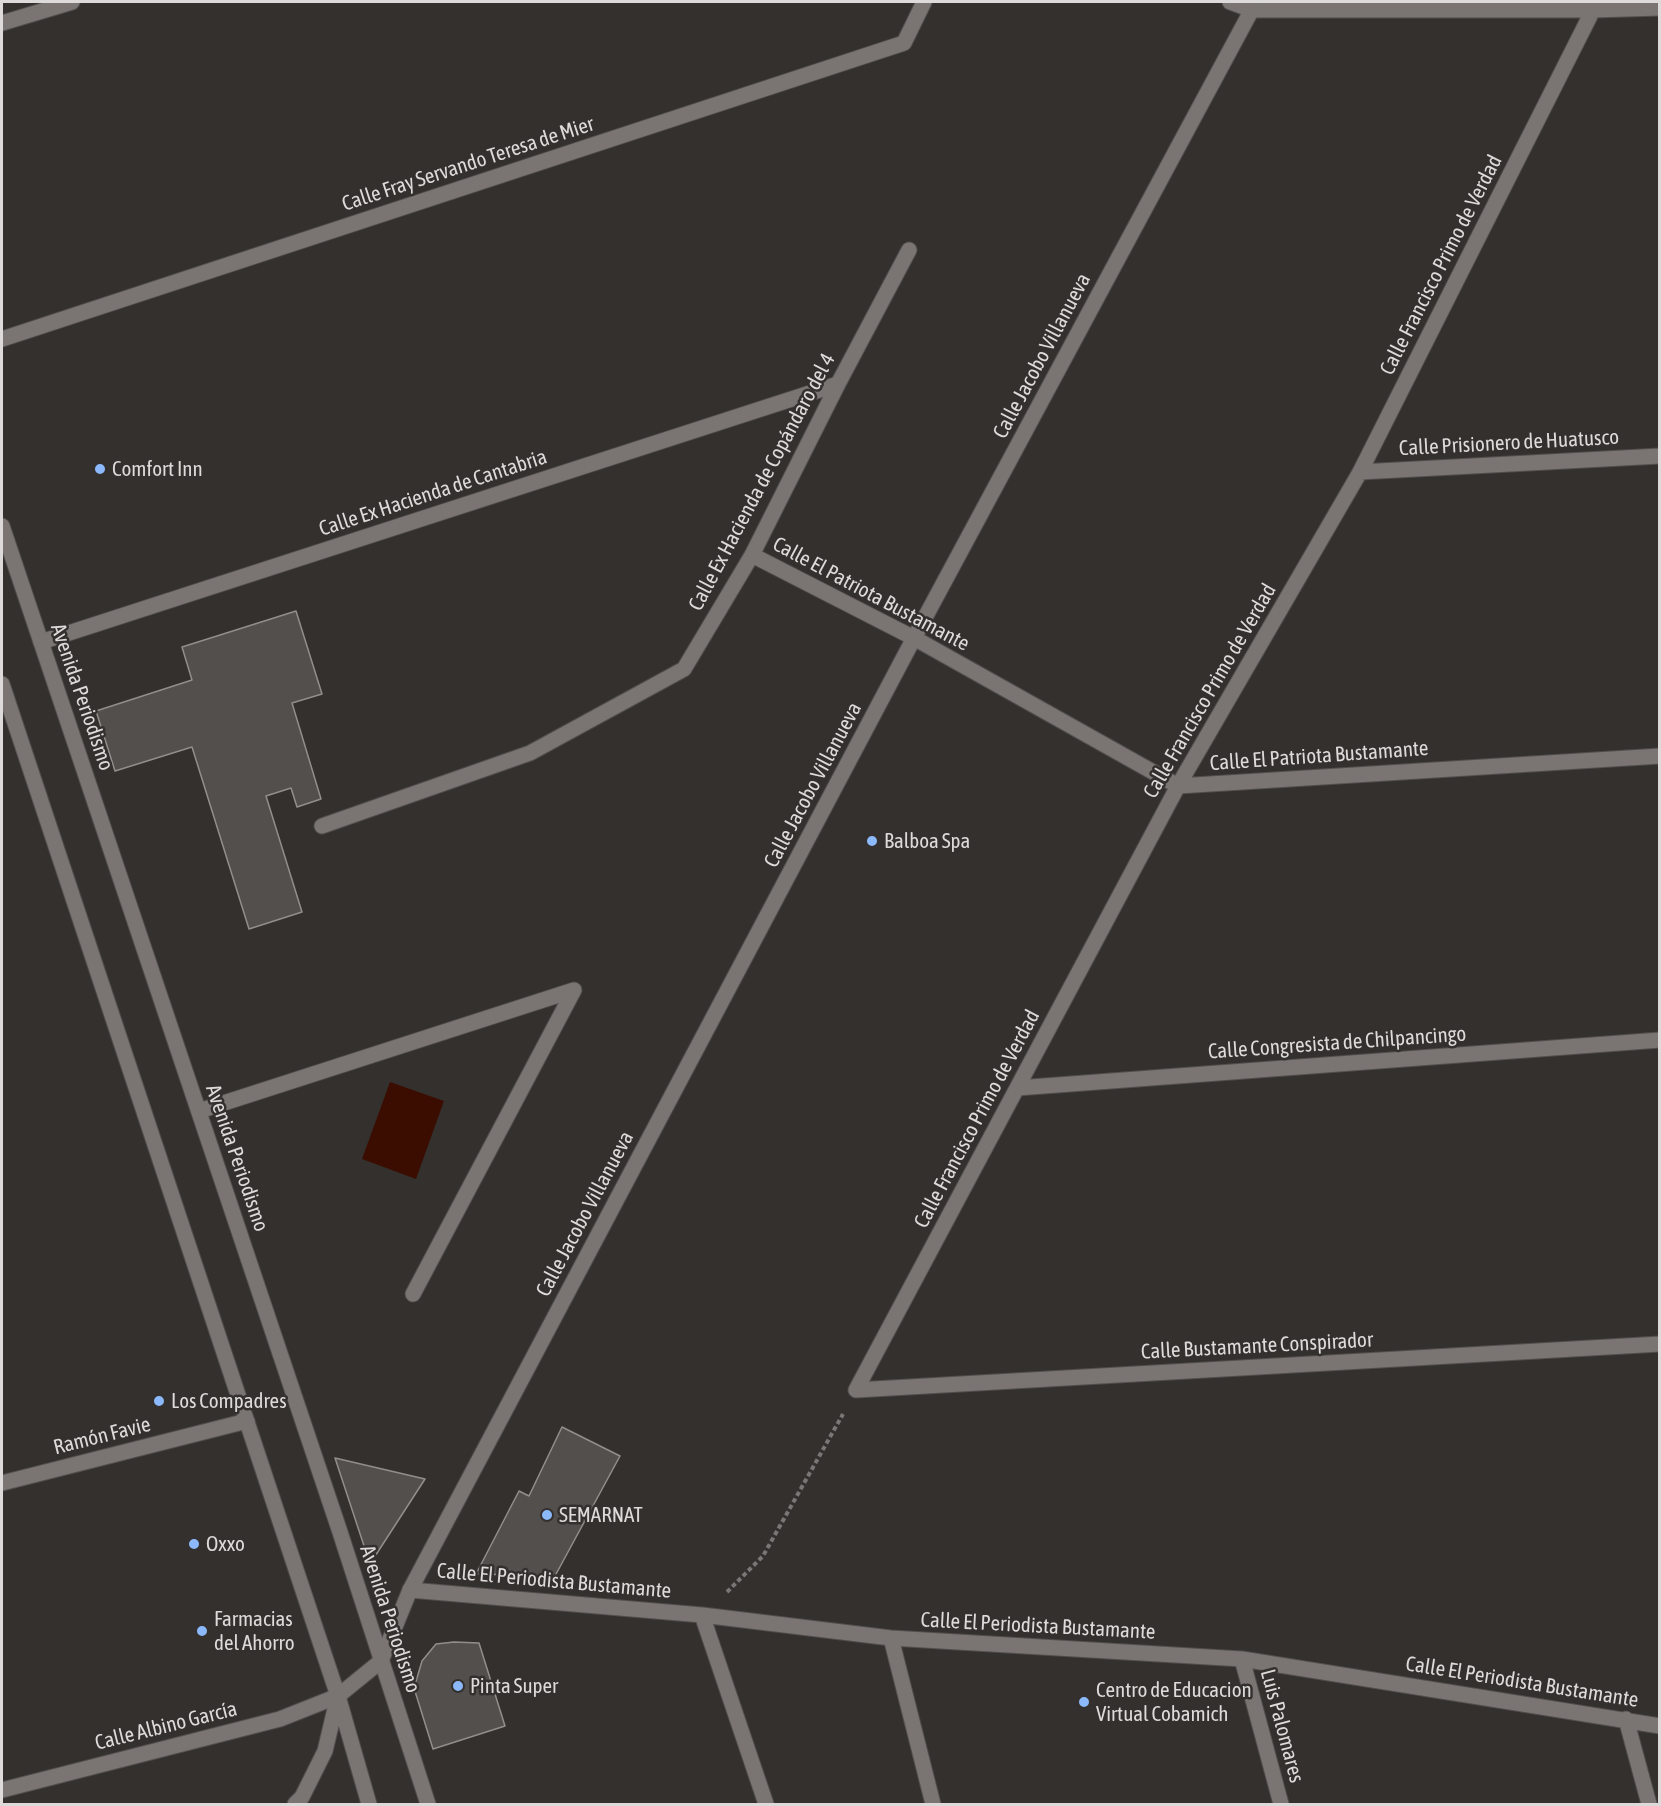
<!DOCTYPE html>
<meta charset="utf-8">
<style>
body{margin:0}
#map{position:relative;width:1661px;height:1806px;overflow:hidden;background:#34302e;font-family:"Asap Condensed",sans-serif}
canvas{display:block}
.frame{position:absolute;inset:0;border:3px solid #dddad9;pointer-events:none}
</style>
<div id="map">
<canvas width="1661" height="1806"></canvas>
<div class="frame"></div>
</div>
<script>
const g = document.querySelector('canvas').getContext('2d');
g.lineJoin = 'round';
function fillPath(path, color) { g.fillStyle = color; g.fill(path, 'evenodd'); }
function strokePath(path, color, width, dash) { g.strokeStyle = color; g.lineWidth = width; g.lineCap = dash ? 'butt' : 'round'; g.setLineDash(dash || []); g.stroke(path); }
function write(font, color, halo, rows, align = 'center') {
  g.font = font + ' "Asap Condensed",sans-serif'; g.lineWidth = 5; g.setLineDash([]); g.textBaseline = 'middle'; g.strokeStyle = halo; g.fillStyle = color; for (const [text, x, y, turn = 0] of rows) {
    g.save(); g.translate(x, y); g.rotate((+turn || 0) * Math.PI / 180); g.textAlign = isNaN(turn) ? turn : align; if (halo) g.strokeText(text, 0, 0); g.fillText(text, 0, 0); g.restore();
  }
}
fillPath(new Path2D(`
 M390,1082L444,1101L416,1179L362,1159Z`), '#3b0d00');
const building = new Path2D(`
 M296,611L322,694L292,703L321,799L297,807L291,788L266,796L302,912L249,929L192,747L115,771L96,711L192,680L182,647Z
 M562,1427L620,1456L555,1576L476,1574L519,1491L529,1496Z
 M335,1458L425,1479L370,1564Z
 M454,1642L479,1643L505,1726L433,1749L414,1688L422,1661L436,1644Z`);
fillPath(building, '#534f4d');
strokePath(building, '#938e8c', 1.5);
const service = new Path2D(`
 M199,1111L574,990L413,1294`);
const minor = new Path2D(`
 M1230,2L1252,10H1593L1660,8
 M2,23L72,2
 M2,339L904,43L924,2
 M1360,472L1660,456
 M752,555L914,638L1178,786L1660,756
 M41,642L838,384
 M322,826L530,753L684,669L752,555L838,384L909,250
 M1017,1088L1660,1040
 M856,1390L1178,786L1360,472L1593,10
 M856,1390L1660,1344
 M2,1483L247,1421
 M410,1590L702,1615L891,1638L1242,1659L1660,1726
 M702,1615L766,1804
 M891,1638L933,1804
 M1242,1659L1281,1804
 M1626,1719L1649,1804
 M2,1790L280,1719L338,1696`);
const tertiary = new Path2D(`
 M2,526L339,1529L428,1804
 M2,684L338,1696L369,1804
 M295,1804L302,1797L325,1751L338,1696L381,1661L410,1590L914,638L1256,2`);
strokePath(service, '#524e4d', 17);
strokePath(minor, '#524e4d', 17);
strokePath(tertiary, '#524e4d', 17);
strokePath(new Path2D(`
 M727,1592L763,1556L843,1414`), '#7a7675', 4, [4.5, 3]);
strokePath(service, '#7a7573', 15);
strokePath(minor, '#7a7573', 15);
strokePath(tertiary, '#7a7573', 15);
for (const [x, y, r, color] of [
 [100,469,6,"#8cb9fc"],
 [872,841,6,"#8cb9fc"],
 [159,1401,6,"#8cb9fc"],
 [547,1515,6,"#8cb9fc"],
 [194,1544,6,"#8cb9fc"],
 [202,1631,6,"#8cb9fc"],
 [458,1686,6,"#8cb9fc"],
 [1084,1702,6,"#8cb9fc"]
]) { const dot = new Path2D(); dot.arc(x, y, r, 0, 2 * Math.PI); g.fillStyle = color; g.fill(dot); strokePath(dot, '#34302e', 2); }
write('21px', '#dddad9', '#34302e', [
 ["Calle Fray Servando Teresa de Mier",468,164,-18],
 ["Calle Francisco Primo de Verdad",1441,265,-63],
 ["Calle Jacobo Villanueva",1042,356,-62],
 ["Calle Prisionero de Huatusco",1509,443,-3],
 ["Calle Ex Hacienda de Copándaro del 4",762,482,-62],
 ["Calle Ex Hacienda de Cantabria",433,493,-18],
 ["Calle El Patriota Bustamante",871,594,28],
 ["Calle Francisco Primo de Verdad",1210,691,-60],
 ["Avenida Periodismo",82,697,71],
 ["Calle El Patriota Bustamante",1319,756,-4],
 ["Calle Jacobo Villanueva",813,785,-62],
 ["Calle Congresista de Chilpancingo",1337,1043,-4],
 ["Calle Francisco Primo de Verdad",977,1119,-62],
 ["Avenida Periodismo",237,1158,71],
 ["Calle Jacobo Villanueva",585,1214,-62],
 ["Calle Bustamante Conspirador",1257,1346,-3],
 ["Ramón Favie",102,1436,-14],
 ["Calle El Periodista Bustamante",554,1581,5],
 ["Avenida Periodismo",390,1619,72],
 ["Calle El Periodista Bustamante",1038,1626,3],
 ["Calle El Periodista Bustamante",1522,1682,9],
 ["Calle Albino García",166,1726,-14],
 ["Luis Palomares",1282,1726,75]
]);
write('21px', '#dddad9', '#34302e', [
 ["Comfort Inn",112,469],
 ["Balboa Spa",884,841],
 ["Los Compadres",171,1401],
 ["SEMARNAT",559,1515],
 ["Oxxo",206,1544],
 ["Farmacias",214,1619],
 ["del Ahorro",214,1643],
 ["Pinta Super",470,1686],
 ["Centro de Educacion",1096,1690],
 ["Virtual Cobamich",1096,1714]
], 'left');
</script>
